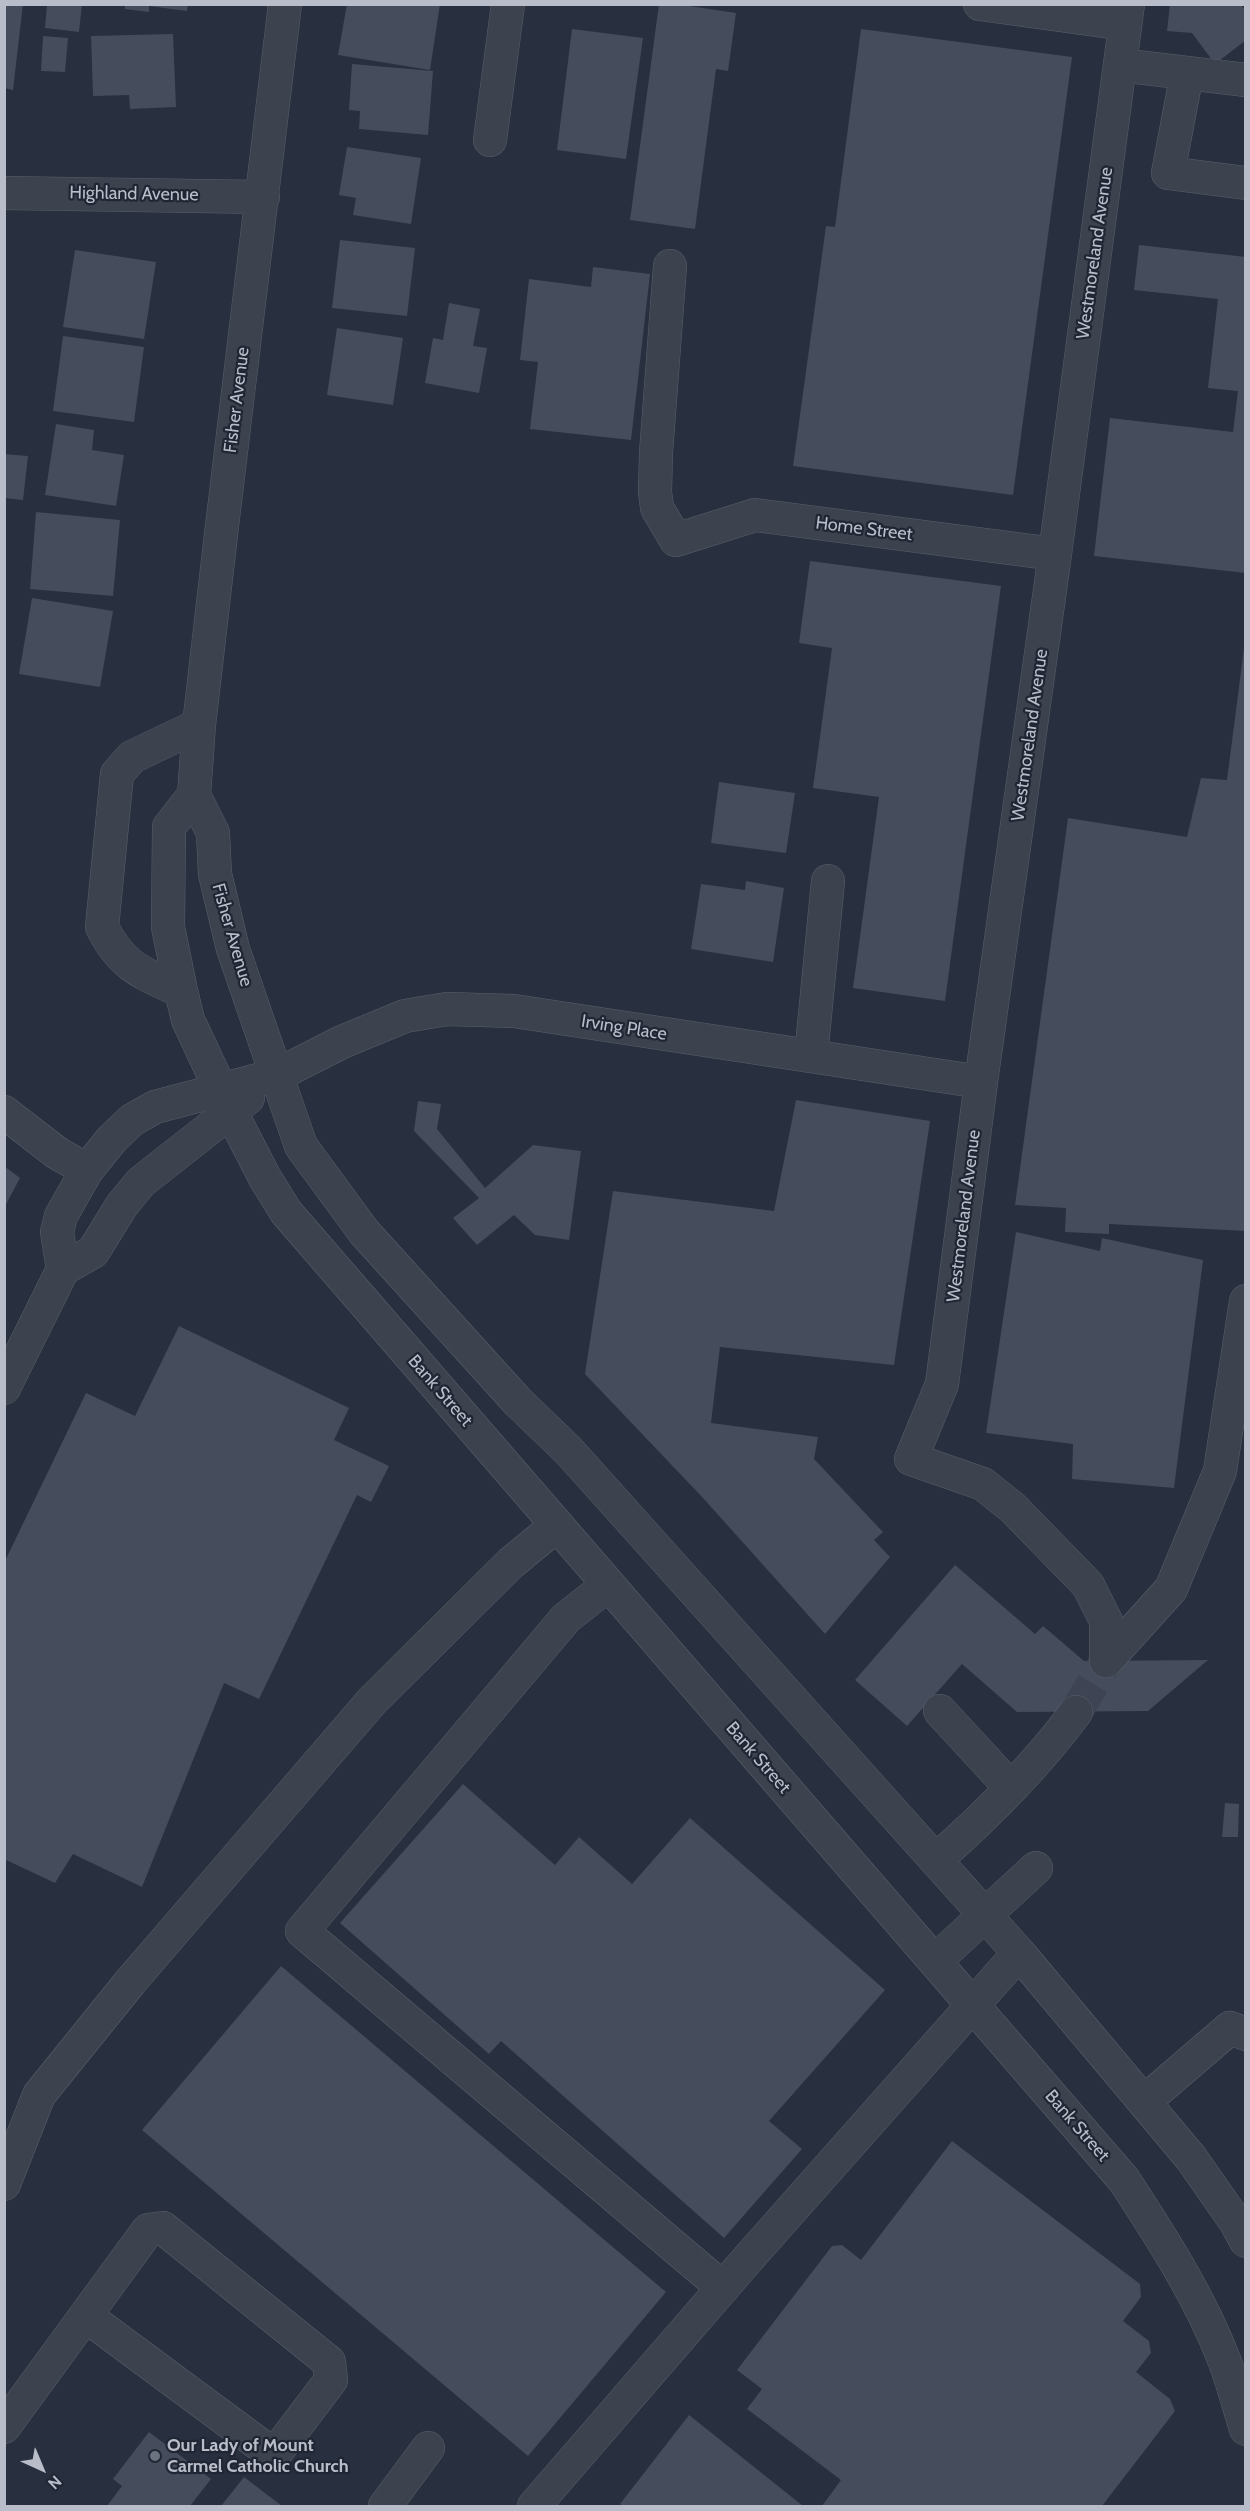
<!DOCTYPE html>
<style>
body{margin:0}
#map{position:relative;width:1250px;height:2511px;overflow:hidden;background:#282f3e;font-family:Cabin,sans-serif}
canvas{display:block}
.frame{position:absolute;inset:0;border:6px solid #b8bdc9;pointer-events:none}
.north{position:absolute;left:12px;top:2439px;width:60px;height:60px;-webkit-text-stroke:4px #212634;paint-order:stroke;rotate:136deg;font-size:16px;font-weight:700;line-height:24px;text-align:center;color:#b8bdc9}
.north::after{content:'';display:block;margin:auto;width:21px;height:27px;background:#b8bdc9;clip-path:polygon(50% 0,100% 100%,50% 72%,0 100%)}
</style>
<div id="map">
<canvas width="1250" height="2511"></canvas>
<div class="frame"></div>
<div class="north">N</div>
</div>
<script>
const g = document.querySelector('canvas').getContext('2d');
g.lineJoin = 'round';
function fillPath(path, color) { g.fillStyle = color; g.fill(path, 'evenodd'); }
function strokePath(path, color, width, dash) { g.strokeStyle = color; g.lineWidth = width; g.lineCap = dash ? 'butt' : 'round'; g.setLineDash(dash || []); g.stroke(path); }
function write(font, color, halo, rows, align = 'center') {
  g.font = font + ' Cabin,sans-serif'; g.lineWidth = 4.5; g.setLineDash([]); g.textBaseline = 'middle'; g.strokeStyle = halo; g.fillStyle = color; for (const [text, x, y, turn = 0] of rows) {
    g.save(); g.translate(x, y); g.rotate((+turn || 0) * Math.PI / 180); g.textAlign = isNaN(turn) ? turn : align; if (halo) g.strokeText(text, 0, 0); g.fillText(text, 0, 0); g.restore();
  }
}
fillPath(new Path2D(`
 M4,4H23L13,90L4,88Z
 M47,4H82L79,32L45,28Z
 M125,4H188L187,11L149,6V12L125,9Z
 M347,4H440L430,70L338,55Z
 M659,4H676L736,13L728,71L716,69L695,229L630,220Z
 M1170,4H1240L1246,11V40L1215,64L1192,33L1167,31Z
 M572,29L643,38L626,159L557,150Z
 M861,29L1072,57L1013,495L793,466L826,226L835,227Z
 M173,34L176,107L130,109L129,95L93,96L91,36Z
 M43,36L68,38L65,72L41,71Z
 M352,64L433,71L428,135L359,129L360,111L349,110Z
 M347,147L421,158L411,224L353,215L356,198L339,195Z
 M340,240L415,248L407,316L332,308Z
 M1139,245L1246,257V573L1094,556L1110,418L1233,432L1238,391L1208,388L1218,299L1134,290Z
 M75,250L156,262L144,339L63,327Z
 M593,267L650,274L631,440L530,429L538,362L520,360L529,279L591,287Z
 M449,303L480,309L473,346L487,348L479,393L425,383L433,338L443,340Z
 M337,328L403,338L393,405L327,395Z
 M63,336L144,347L134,422L53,411Z
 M56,424L94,430L92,450L124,455L116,506L45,495Z
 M4,454L28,456L23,500L4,498Z
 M36,512L120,520L113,596L30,589Z
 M810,561L1001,586L945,1001L853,988L879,797L813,788L832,648L799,643Z
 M32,598L113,611L100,687L19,674Z
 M1244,648L1246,1231L1109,1224V1234L1065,1232L1066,1208L1015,1205L1068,818L1187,837L1201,778L1227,780Z
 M719,782L795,793L786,853L711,843Z
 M746,881L784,888L773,962L691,949L701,884L745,890Z
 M796,1100L930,1121L894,1365L720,1347L711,1423L818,1437L814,1459L883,1532L874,1540L890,1557L825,1634L703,1498L585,1374L613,1191L774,1211Z
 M418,1101L441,1104L437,1129L485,1188L533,1145L581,1151L569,1240L535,1235L514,1215L477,1245L453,1218L479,1198L414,1131Z
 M4,1166L20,1178L4,1208Z
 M1016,1232L1100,1251L1102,1238L1203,1260L1174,1488L1072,1479L1073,1444L986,1433Z
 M179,1326L349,1408L334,1440L389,1466L371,1502L357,1495L259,1699L224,1683L142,1887L73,1854L55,1883L4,1859V1563L86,1393L135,1416Z
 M955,1565L1035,1634L1043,1626L1084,1661L1208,1660L1148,1711L1017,1712L962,1664L907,1726L855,1680Z
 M463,1784L555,1865L579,1837L632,1884L690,1818L885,1990L769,2121L802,2149L724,2238L501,2041L489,2054L340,1923Z
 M1225,1803L1239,1804L1238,1837H1222Z
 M281,1966L666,2292L528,2456L142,2130Z
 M952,2141L1140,2284L1141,2297L1123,2321L1149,2341L1151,2353L1136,2372L1170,2399L1175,2411L1102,2506H822L841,2480L747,2409L762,2389L737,2370L832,2246L842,2245L861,2260Z
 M689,2415L803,2506H623L620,2504Z
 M149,2432L211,2479L190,2506H107L122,2486L113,2479Z
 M244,2477L282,2506H221Z`), '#454d5d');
strokePath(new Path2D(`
 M1076,1712L1106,1661`), '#3e4453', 33, [33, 16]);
const minor = new Path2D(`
 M285,4L222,526L199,725L194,795L213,833L215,874L233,949L301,1146L364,1232L518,1402L568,1450L1019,1953L1191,2158L1235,2221L1246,2241
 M980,4L1125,24
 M1120,65L1246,80
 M1187,73L1168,173L1246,183
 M490,140L508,4
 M4,193L263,197
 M670,266L656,453L655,492L657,508L676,540L755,515L1055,554
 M194,795L169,827L168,927L181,991L188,1020L231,1112L265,1178L286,1212L1124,2180C1162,2238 1200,2297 1225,2362C1233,2384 1239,2407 1246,2429
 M181,991C142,973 122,967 102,927L117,774L132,757L199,725
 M811,1056L828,881
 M4,1112L57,1153L87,1170
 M63,1269L57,1232L61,1216L87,1170L112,1139L132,1120L155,1107L277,1075L342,1042L405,1016L447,1009L514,1011L981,1082
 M4,1388L63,1269L93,1252L122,1205L141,1182L248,1098
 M608,1585L566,1618L302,1931L723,2288
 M1106,1661V1621L1088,1585L1013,1508L983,1484L911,1459L942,1384L981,1082L1055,554L1128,4
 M1106,1661L1171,1589L1220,1471L1246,1301
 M940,1711L1011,1788
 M936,1860C987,1815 1036,1766 1076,1712
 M935,1961L1036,1868
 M1145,2101L1230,2028L1246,2034
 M4,2184L39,2095L131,1981L372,1701L511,1563L556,1526
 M4,2427L148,2230L163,2228L329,2362L331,2380L278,2450H267L86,2316
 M385,2506L428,2448
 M534,2506L746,2261L1019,1953`);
strokePath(minor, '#5a5f6c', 34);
strokePath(minor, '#3c424e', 33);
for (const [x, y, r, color] of [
 [155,2456,6,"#6b7280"]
]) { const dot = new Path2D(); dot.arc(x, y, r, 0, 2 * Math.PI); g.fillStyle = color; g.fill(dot); strokePath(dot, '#212634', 2); }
write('18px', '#b8bdc9', '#212634', [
 ["Highland Avenue",134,194,1],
 ["Westmoreland Avenue",1095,253,-82],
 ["Fisher Avenue",237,400,-83],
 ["Home Street",864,529,7],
 ["Westmoreland Avenue",1030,735,-82],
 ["Fisher Avenue",232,935,74],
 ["Irving Place",624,1028,9],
 ["Westmoreland Avenue",964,1216,-83],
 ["Bank Street",440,1391,49],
 ["Bank Street",758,1758,49],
 ["Bank Street",1077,2126,49]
]);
write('bold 18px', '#b8bdc9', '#212634', [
 ["Our Lady of Mount",167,2446],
 ["Carmel Catholic Church",167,2467]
], 'left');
</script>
